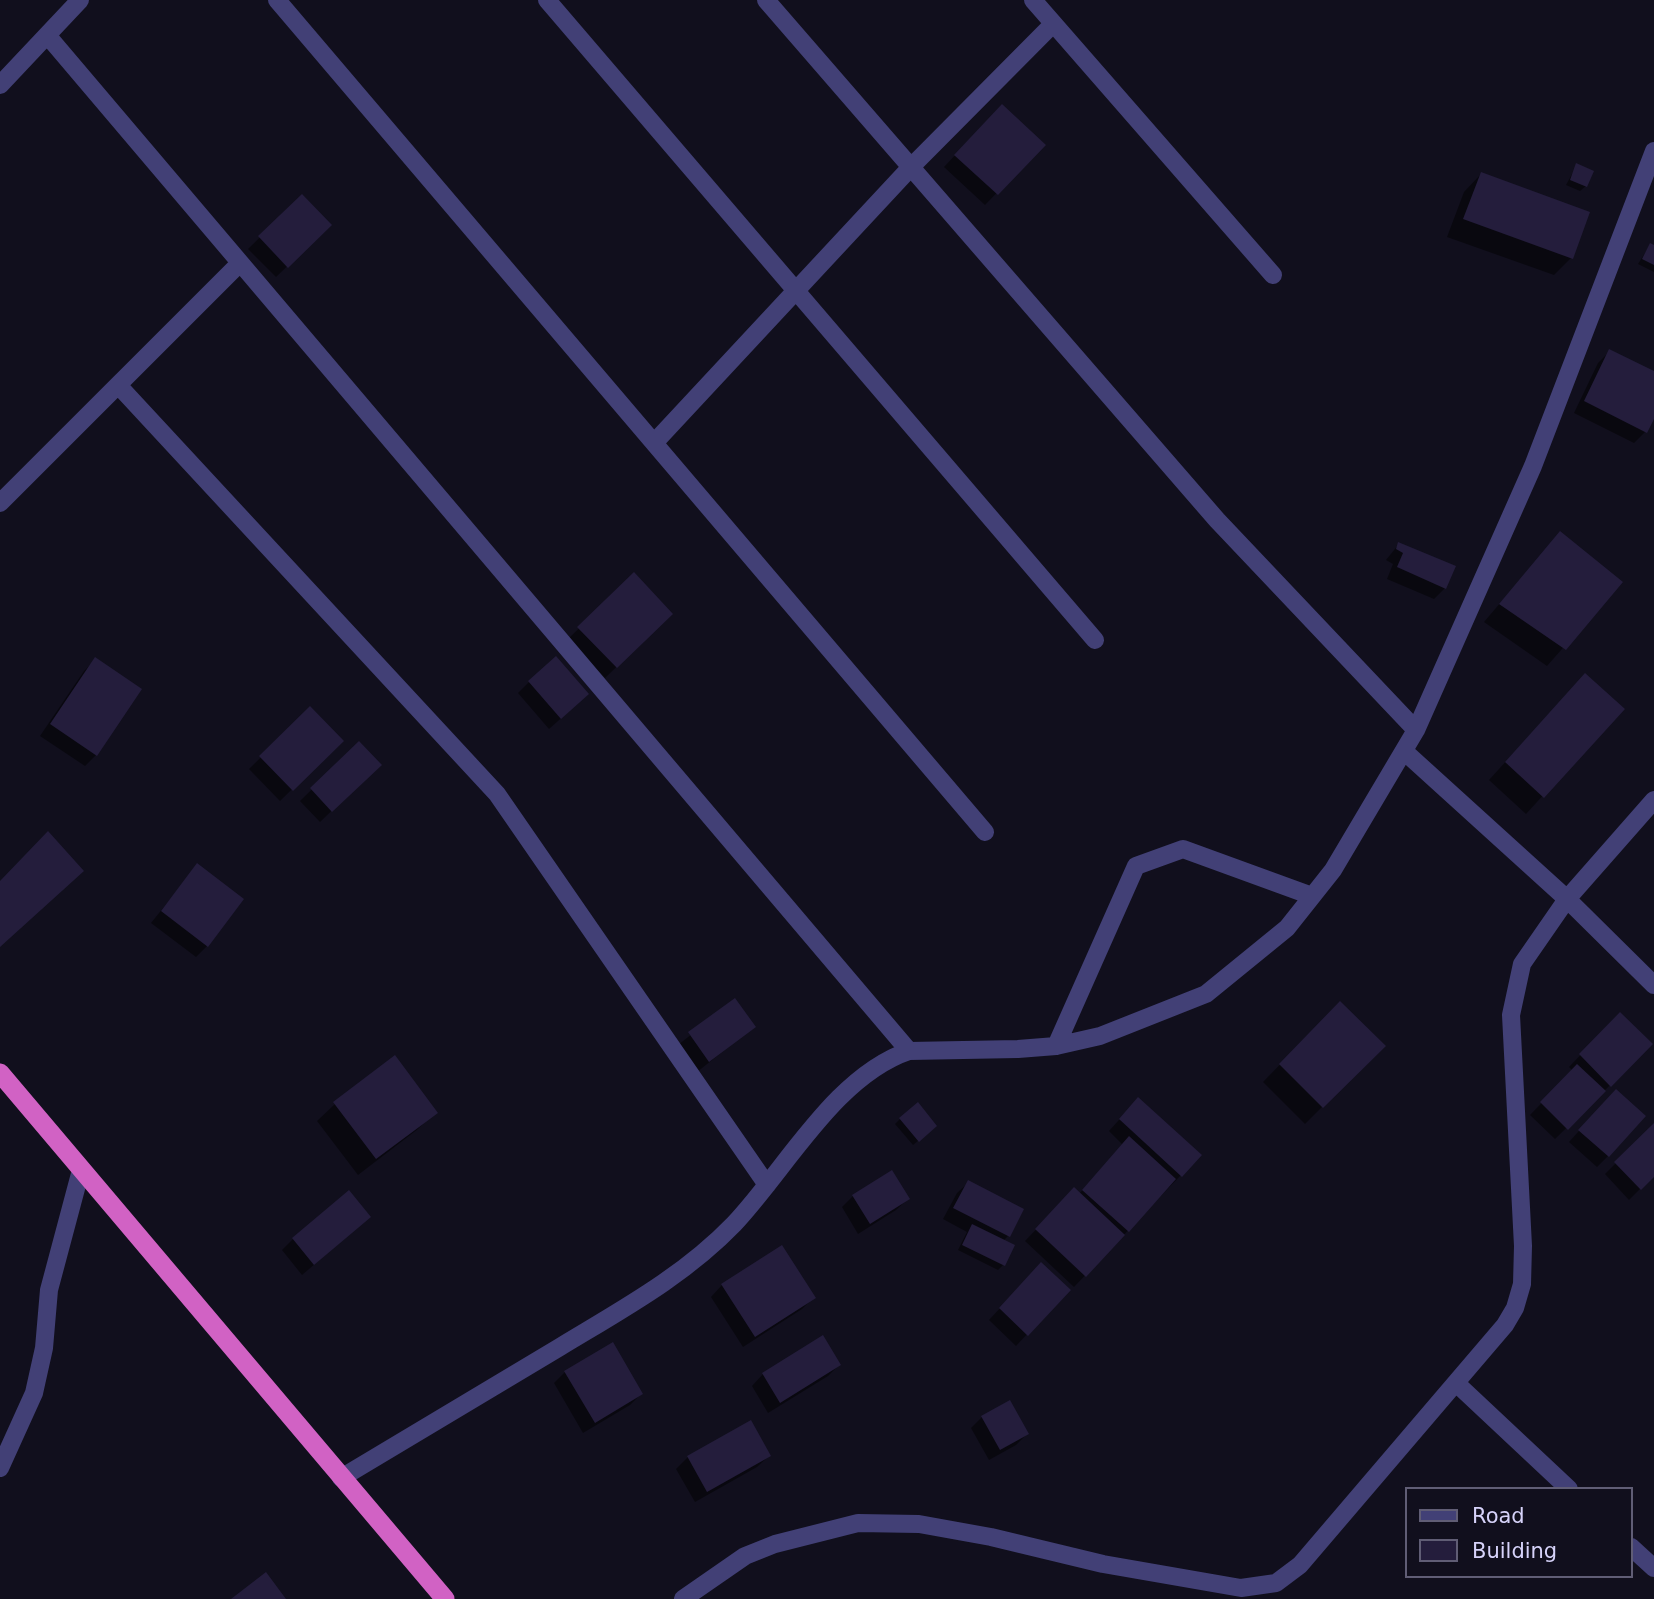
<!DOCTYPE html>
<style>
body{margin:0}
#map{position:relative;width:1654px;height:1599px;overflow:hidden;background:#110f1d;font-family:"DejaVu Sans",sans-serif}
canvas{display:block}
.legend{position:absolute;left:1405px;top:1487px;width:228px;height:91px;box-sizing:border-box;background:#110f1d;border:2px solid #605d75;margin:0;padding:9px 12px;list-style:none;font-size:21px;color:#d6d2f9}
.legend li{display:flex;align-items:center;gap:14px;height:35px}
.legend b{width:35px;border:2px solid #605d75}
</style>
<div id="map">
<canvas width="1654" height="1599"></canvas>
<ul class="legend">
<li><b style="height:9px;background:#424076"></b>Road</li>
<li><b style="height:19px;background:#241d3c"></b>Building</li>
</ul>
</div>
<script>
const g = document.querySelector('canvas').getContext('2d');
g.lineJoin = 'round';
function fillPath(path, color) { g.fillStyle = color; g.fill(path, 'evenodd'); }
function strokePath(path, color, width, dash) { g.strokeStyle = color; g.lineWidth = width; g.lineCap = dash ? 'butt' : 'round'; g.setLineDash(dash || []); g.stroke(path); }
fillPath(new Path2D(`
 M991,117L1043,145L985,205L944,167Z
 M1577,165L1586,186L1580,191L1566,185Z
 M1481,174L1571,258L1554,275L1447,237L1464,192Z
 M302,196L330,225L276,277L248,249Z
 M1650,245L1654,247V272L1638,264Z
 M1610,351L1654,373V415L1645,432L1634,443L1574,413L1598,363Z
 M1560,533L1620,583L1547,666L1484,622Z
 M1399,544L1445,588L1434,599L1387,579L1393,564L1386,560Z
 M634,575L671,614L605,678L568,639Z
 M95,660L96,755L85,766L40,736L84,671Z
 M529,682L576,705L549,729L518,693Z
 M1568,693L1622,709L1526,814L1489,780Z
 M310,709L341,741L280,801L249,769Z
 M359,743L379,765L320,822L300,801Z
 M197,866L207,946L196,957L151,923Z
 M735,1000L754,1027L697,1072L678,1045Z
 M1340,1003L1383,1046L1305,1124L1263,1082Z
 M1620,1014L1651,1045L1555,1139L1530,1115L1573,1071L1569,1067Z
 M1605,1102L1608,1156L1597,1167L1569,1142Z
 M335,1104L435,1112L418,1129L358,1175L317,1121Z
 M1127,1111L1181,1175L1074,1287L1025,1241L1074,1190L1079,1194L1123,1145L1109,1131Z
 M900,1119L930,1131L913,1145L895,1124Z
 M1653,1126L1654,1175L1629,1200L1605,1174Z
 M969,1182L1008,1236L1003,1241V1265L998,1270L958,1250L967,1232L943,1219L957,1193Z
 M853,1196L908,1199L896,1210L858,1234L842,1207Z
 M357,1228L302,1275L282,1250L293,1239Z
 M781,1247L813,1298L802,1309L743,1347L711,1297L722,1285Z
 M1030,1276L1068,1290L1016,1346L989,1320Z
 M839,1365L828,1376L768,1413L752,1386L763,1374Z
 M565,1372L641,1394L630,1405L583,1433L554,1383Z
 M982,1417L1027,1434L1016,1445L989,1460L971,1428Z
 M750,1422L769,1456L757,1467L695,1502L676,1469L688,1457Z`), '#0007');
fillPath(new Path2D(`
 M1002,104L1046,145L998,195L954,155Z
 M1576,163L1594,171L1587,187L1570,180Z
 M1481,172L1590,212L1573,259L1463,219Z
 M302,194L332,225L288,268L258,236Z
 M1650,243L1654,245V265L1642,259Z
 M1609,349L1654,371V419L1647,433L1584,401Z
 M1560,531L1623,582L1566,650L1499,604Z
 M1398,542L1456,566L1446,589L1397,567L1403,553L1396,549Z
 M634,572L673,614L617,668L577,627Z
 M556,656L589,694L561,719L528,681Z
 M95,657L142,689L97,756L50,724Z
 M1585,673L1625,709L1544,798L1505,762Z
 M310,706L344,741L293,791L259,756Z
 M359,741L382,765L332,812L310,788Z
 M48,831L84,871L0,947V881Z
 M197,863L244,899L208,947L161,911Z
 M735,998L756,1027L709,1062L688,1032Z
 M1340,1001L1386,1046L1323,1108L1279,1064Z
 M1620,1012L1653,1044L1611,1087L1579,1054Z
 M395,1055L438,1113L376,1159L333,1102Z
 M1577,1064L1606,1091L1568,1130L1540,1102Z
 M1616,1089L1646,1116L1609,1157L1578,1130Z
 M1138,1097L1202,1155L1182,1177L1119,1119Z
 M918,1102L937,1126L919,1142L899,1118Z
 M1654,1123V1177L1641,1190L1614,1162Z
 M1129,1136L1176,1179L1129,1232L1082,1190Z
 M892,1170L910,1199L870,1224L852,1195Z
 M968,1180L1024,1209L1010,1237L953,1208Z
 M1074,1187L1125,1235L1086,1277L1035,1229Z
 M349,1190L371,1217L314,1265L292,1238Z
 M972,1224L1015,1245L1005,1266L962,1245Z
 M782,1245L816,1298L755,1337L721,1284Z
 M1041,1262L1071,1290L1028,1336L999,1308Z
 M823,1335L841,1365L780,1403L762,1373Z
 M613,1342L643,1394L595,1423L564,1371Z
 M1010,1400L1029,1434L1000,1450L981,1416Z
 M751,1420L771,1456L707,1492L687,1456Z
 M266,1572L286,1599H231Z`), '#241d3c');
strokePath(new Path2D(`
 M277,0L985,832
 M547,0L1095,640
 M766,0L1217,520L1416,730
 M1033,0L1273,275
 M47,35L909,1051
 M0,85L80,0
 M118,385L497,794L767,1185
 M654,443L911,167L1053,24
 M0,503L240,263
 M1654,800L1567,899L1654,985
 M1056,1046L1136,866L1183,849L1312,896
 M1456,1383L1569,1489
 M0,1468L34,1393L44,1348L49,1290L81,1170
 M341,1478C414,1435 487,1391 560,1347C621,1310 684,1276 734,1224C786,1169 835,1076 909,1051L1018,1049L1056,1046L1100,1036L1206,994L1287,928L1333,870L1416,730L1533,466L1654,151
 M1631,1547L1654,1568
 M683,1599L745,1556L775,1544L858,1523L919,1524L991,1537L1103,1564L1241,1588L1276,1583L1300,1565L1505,1325L1515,1308L1522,1284L1523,1246L1511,1015L1522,964L1567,899L1405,752`), '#424076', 18);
strokePath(new Path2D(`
 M0,1073L445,1599`), '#d162c4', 19);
</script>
